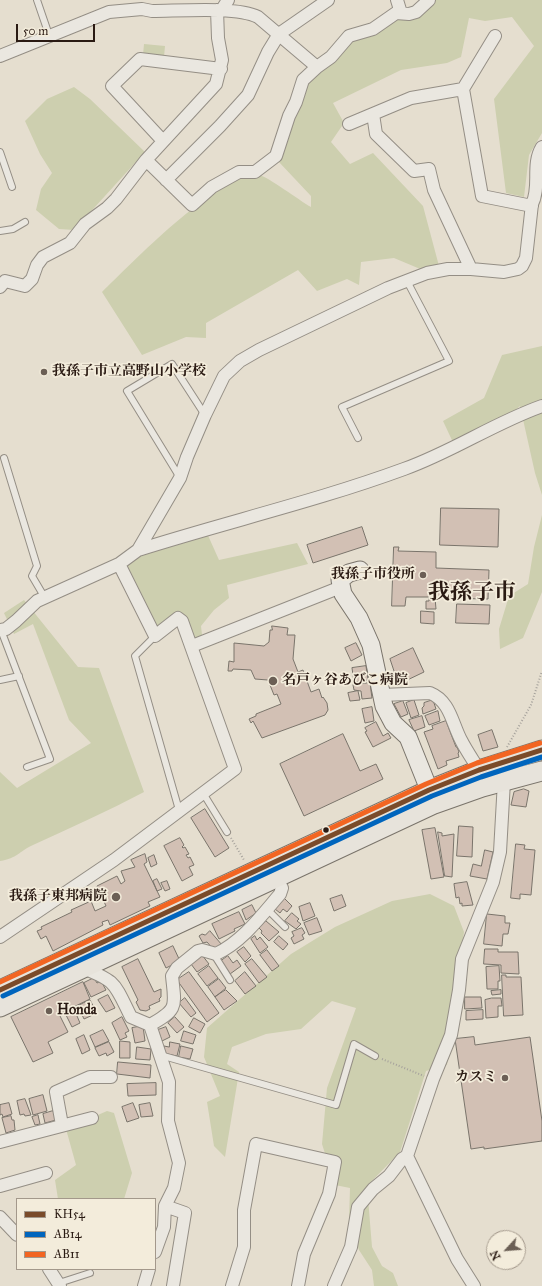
<!DOCTYPE html>
<meta charset="utf-8">
<style>
body{margin:0}
#map{position:relative;width:542px;height:1286px;overflow:hidden;background:#e5decf;font-family:"IM FELL Great Primer",serif}
canvas{display:block}
.legend{position:absolute;left:16px;top:1198px;width:140px;height:72px;box-sizing:border-box;background:#f3ecdb;border:1px solid #a3988b;margin:0;padding:5px 7px;list-style:none;font-size:12px;color:#2a1a13}
.legend li{display:flex;align-items:center;gap:8px;height:20px}
.legend b{width:20px;border:1px solid #a3988b}
.north{position:absolute;left:486px;top:1230px;width:40px;height:40px;box-sizing:border-box;background:#f3ecdb;border:1px solid #a3988b;border-radius:50%;rotate:244deg;font-size:11px;font-weight:700;line-height:16px;text-align:center;color:#2a1a13}
.north::after{content:'';display:block;margin:auto;width:14px;height:18px;background:#6b5f55;clip-path:polygon(50% 0,100% 100%,50% 72%,0 100%)}
.scale{position:absolute;left:16px;top:24px;width:79px;height:18px;box-sizing:border-box;border:2px solid #2a1a13;border-top:0;padding-left:5px;font-size:12px;line-height:14px;white-space:nowrap;color:#2a1a13;-webkit-text-stroke:3px #f3ecdb;paint-order:stroke}
</style>
<div id="map">
<canvas width="542" height="1286"></canvas>
<ul class="legend">
<li><b style="height:5px;background:#7a4b2a"></b>KH54</li>
<li><b style="height:5px;background:#0065bd"></b>AB14</li>
<li><b style="height:5px;background:#f26522"></b>AB11</li>
</ul>
<div class="north">N</div>
<div class="scale">50 m</div>
</div>
<script>
const g = document.querySelector('canvas').getContext('2d');
g.lineJoin = 'round';
function fillPath(path, color) { g.fillStyle = color; g.fill(path, 'evenodd'); }
function strokePath(path, color, width, dash) { g.strokeStyle = color; g.lineWidth = width; g.lineCap = dash ? 'butt' : 'round'; g.setLineDash(dash || []); g.stroke(path); }
function write(font, color, halo, rows, align = 'center') {
  g.font = font + ' "IM FELL Great Primer","Noto Serif JP",serif'; g.lineWidth = 3.5; g.setLineDash([]); g.textBaseline = 'middle'; g.strokeStyle = halo; g.fillStyle = color; for (const [text, x, y, turn = 0] of rows) {
    g.save(); g.translate(x, y); g.rotate((+turn || 0) * Math.PI / 180); g.textAlign = isNaN(turn) ? turn : align; if (halo) g.strokeText(text, 0, 0); g.fillText(text, 0, 0); g.restore();
  }
}
fillPath(new Path2D(`
 M434,0H542V133L529,155L524,197L506,193L494,99L534,46L512,17L485,21L469,18L461,57L447,63L401,70L333,103L344,123L331,142L350,164L373,153L423,206L439,266L425,271L394,258L361,262L359,285L347,279L317,291L298,270L206,323V338L186,337L142,355L102,292C131,264 219,172 259,175C267,176 300,201 311,207V196L278,161L309,78L350,40L382,27Z
 M144,44L165,46L164,57L143,55Z
 M74,87L90,99L145,152L74,230L59,229L36,210L41,189L52,173L40,154L25,121L47,99Z
 M542,346V495L535,473L520,406L490,433L458,453L443,421L484,398L502,355Z
 M542,515V592L523,638L500,649L499,629L509,596L528,584L534,547Z
 M206,531L219,560L297,543L308,564L227,585L229,598L214,610L201,626L202,635L198,639L193,637L184,616L158,631L124,564L140,553Z
 M24,600L78,667L99,668L144,792C108,811 70,828 33,845C18,852 18,858 0,861V772L17,788L91,743L69,720L33,624L14,634L4,613Z
 M430,894L454,906L464,932L447,1065L426,1071L400,1152L367,1186L372,1247L382,1266L393,1273L398,1286H374L372,1270L359,1250L349,1221L350,1188L335,1185L322,1144L327,1088L356,1008L332,1001L301,1029L266,1034L232,1047L227,1064L239,1072L225,1157L214,1146L207,1102L220,1096L204,1057L207,1028L291,954L335,927L392,901Z
 M107,1111L114,1113L132,1173L124,1199H58L55,1180L76,1165L66,1129Z`), '#cdcfaf');
const building = new Path2D(`
 M441,508L499,509L498,547L440,545Z
 M362,527L368,545L313,563L307,545Z
 M394,547H399L398,551L436,552V568L489,570L488,599L435,598L436,609H426V601H429V597H406L405,606H392Z
 M457,604L490,605L489,624L456,623Z
 M421,611L434,612V624L421,623Z
 M272,626L288,628L287,635H295L293,659L298,672L303,670L311,692L319,689L322,698L323,697L327,703L328,710L325,715L262,738L253,721L251,723L249,719L256,716V714L281,704L277,694L274,695L268,680L255,679L251,670L233,669L232,671H228L229,661L234,662V643L264,646L269,642L270,630H272Z
 M356,643L362,655L351,661L345,648Z
 M413,648L424,672L401,683L397,676L396,677L390,659Z
 M366,666L368,680L354,682L352,668Z
 M370,683L372,698L362,699L361,691L354,690L353,685Z
 M358,691L360,700L350,701L348,693Z
 M414,700L419,715L411,718L406,703Z
 M433,700L436,709L423,714L422,708L424,706V703Z
 M403,701L408,714L401,717L394,704Z
 M372,707L374,721L365,723L362,709Z
 M438,711L440,721L429,725L425,716Z
 M422,716L425,727L414,731L409,720Z
 M446,721L456,747H457L459,752L458,753L459,757L446,761L447,765L438,769L424,732L433,729L432,726Z
 M376,722L383,736L388,733L391,738L373,747L365,732L367,731L365,728Z
 M492,730L498,747L483,751L478,735Z
 M343,734L360,771L376,764L383,779L304,816L280,764Z
 M524,789L529,791L526,807L511,805L514,792Z
 M205,809L229,848L215,857L191,818Z
 M459,826L473,827L472,857L457,856Z
 M435,828L444,877L431,879L422,830Z
 M438,832L442,833V836L454,834L452,877L445,876Z
 M180,838L184,845L182,847L183,848L185,847L189,854L186,855L188,858L190,857L194,865L189,867L193,875L182,881L164,846Z
 M516,844L525,845L524,849L535,850L531,895L520,894V899L511,898Z
 M485,850L493,852L487,879L470,876L473,864L481,866Z
 M145,854L147,862L144,864L160,897L148,902L150,906L110,925L108,920L102,922L103,925L53,951L46,936L41,939L37,931L42,929L41,927L72,912L71,910L91,901L95,911L106,906L97,886L117,876L121,884L125,881L121,871L135,867L131,860Z
 M154,855L157,864L151,867L148,858Z
 M157,879L162,889L157,891L153,881Z
 M167,881L170,889L165,891L161,883Z
 M467,882L473,905L462,906V903L460,904L459,897L456,898L454,884Z
 M342,895L346,906L334,911L330,899Z
 M284,898L292,906L287,912L283,909L280,913L275,909Z
 M310,903L315,916L303,921L299,907Z
 M252,905L256,913L246,920L242,910Z
 M239,912L245,924L234,929L235,931L219,939L212,924Z
 M292,913L299,919L297,921L301,924L296,929L285,921Z
 M487,914L505,916V923H510L508,934H503L502,946L484,944Z
 M317,918L322,931L309,935L304,923Z
 M266,921L279,932L269,941L261,933L262,931L259,928Z
 M302,928L305,933L302,935L304,939L294,944L291,938L294,936L292,932Z
 M210,931L222,945L213,949L207,942L203,943L199,936L202,934L205,935Z
 M255,936L257,940L260,937L268,947L260,953L251,939Z
 M279,936L288,944L283,950L274,942Z
 M173,946L180,961L166,968L159,953Z
 M244,947L251,956L245,962L237,952Z
 M485,949H498V952H518L519,974L501,973V965L484,964Z
 M267,950L279,966L272,971L260,955Z
 M202,955L209,964L197,972L191,964Z
 M228,956L233,963L237,960L241,966L230,974L221,961Z
 M138,959L154,992L161,989V997L159,999L160,1001L149,1006L150,1009L146,1011L140,1010L136,1002L138,1000L122,967Z
 M252,959L267,977L259,983L245,964Z
 M209,966L218,978L207,986L198,974Z
 M499,966L500,981H498V989H487L486,967Z
 M189,972L219,1013L207,1022L177,980Z
 M245,972L256,986L245,994L235,981Z
 M502,975H506V977H521L523,1015L504,1016Z
 M94,978L97,983L101,981L106,990L91,997L84,983Z
 M219,979L226,988L215,997L208,987Z
 M83,982L90,999L59,1014L68,1032L48,1042L53,1053L33,1062L11,1017Z
 M226,990L237,1001L224,1010L215,997Z
 M501,990V994L492,995L491,991Z
 M108,995L115,1008L106,1012L98,1000Z
 M465,997H481L482,1008L465,1009Z
 M185,998L196,1013L191,1017L179,1003Z
 M492,998H501L502,1006H498V1017L486,1018L485,1000Z
 M90,1000L97,1013L84,1019L78,1006Z
 M74,1009L80,1023L72,1027L65,1013Z
 M483,1010V1019L466,1020V1011Z
 M122,1017L129,1031L125,1033L127,1037L120,1040L112,1023Z
 M175,1017L184,1027L177,1033L168,1023Z
 M194,1018L205,1024L200,1033L189,1027Z
 M143,1026L145,1041L135,1043L132,1028Z
 M166,1027L170,1037L162,1041L158,1030Z
 M103,1030L109,1041L95,1047L90,1036Z
 M184,1031L196,1035L193,1044L181,1041Z
 M84,1035L90,1050L82,1054L76,1039Z
 M474,1037L475,1045L530,1037L542,1121V1141L484,1149V1147L471,1149L455,1039Z
 M120,1041L130,1042V1058H120Z
 M109,1042L114,1052L107,1056L106,1053L99,1056L95,1048Z
 M170,1042L180,1044L177,1056L163,1053L164,1046L169,1047Z
 M181,1046L193,1049L190,1059L179,1057Z
 M137,1047L151,1049L150,1060L136,1059Z
 M118,1062L151,1065L150,1078L117,1074Z
 M156,1083V1095L128,1096L127,1084Z
 M43,1095L47,1111L33,1115L29,1099Z
 M25,1099L31,1115L25,1116L24,1114L20,1115L17,1101Z
 M9,1103L12,1114L3,1117L2,1114L0,1115V1105Z
 M133,1103L139,1118L127,1122L122,1107Z
 M150,1103L153,1116L141,1117L139,1105Z
 M53,1111L56,1120L45,1123L43,1114Z
 M38,1115L40,1124L35,1125L32,1117Z
 M11,1116L12,1120H14L15,1130L6,1133L2,1118Z`);
fillPath(building, '#d2c0b4');
strokePath(building, '#7a746b', 1);
const lane = new Path2D(`
 M37,0L49,35
 M0,152L12,187
 M0,231L13,229L25,222
 M358,438L342,407L449,361L407,281
 M4,458L37,566L32,576L45,598
 M179,476L127,391L172,364L205,415
 M1,630L50,759L27,767
 M155,636L135,656L179,810
 M0,680L19,676
 M203,793L227,832
 M267,909L285,927
 M213,953L230,980
 M160,1055L336,1105L354,1044L375,1056
 M59,1283L90,1273`);
const street = new Path2D(`
 M397,0L401,13
 M221,11L228,0
 M0,56L109,12L142,9L152,11C178,11 237,6 258,17L317,67L331,57L349,36L373,29L396,13L409,14L416,12L429,0
 M463,89L495,36
 M373,114L376,134L414,171L429,169L434,190L471,269
 M349,124L411,98L463,89L482,196L532,206
 M163,141L112,86L140,59L221,69
 M146,160L192,205L212,187L239,172H255L276,156L289,116L296,102L303,80L317,67
 M166,180L220,126L248,95L268,52L279,34L328,0
 M0,287L5,281L25,286L32,279L37,265L43,257L70,243L85,224L107,208L116,199L146,160L216,84L222,60L218,38L217,10
 M138,550C226,522 317,501 404,469C452,452 494,423 542,406
 M0,630L6,629L16,621L37,601L119,564
 M192,646L341,587
 M382,695L430,693C450,701 452,723 461,740C466,750 473,760 479,770
 M0,937L114,860L235,769L182,621L178,618L155,636L119,564L138,550L180,478L187,457L205,415L224,376L240,361L259,350L388,288L427,273L448,269H471L504,272L518,269L522,266L526,258L532,204C541,186 531,165 542,147
 M80,967C117,981 114,983 131,1017L150,1025
 M62,1125L56,1092L90,1077H111
 M0,1142L92,1118
 M407,1156L457,1259L474,1286
 M0,1186L46,1173
 M165,1206L185,1213L173,1286
 M0,1217L17,1235
 M155,1252L164,1227L165,1206L174,1188L179,1163L168,1121L169,1082L150,1025C179,1009 175,1006 172,976L177,968L198,951L202,950L216,954C242,942 262,915 280,894L282,888L274,873
 M49,1269L60,1286
 M144,1286L149,1269
 M232,1286L244,1247V1210L256,1144L335,1162L329,1194L304,1254L298,1286
 M334,1286L351,1247L358,1207L373,1189L389,1176L402,1159L407,1156L433,1079L451,1035L459,990L462,959L493,882L500,852L504,781`);
const secondary = new Path2D(`
 M360,570L349,573L340,580L343,594L359,618L371,645L384,706L393,723L408,737L434,802`);
const primary = new Path2D(`
 M0,990L429,790L479,770L542,750
 M0,1007L434,804L482,787L542,771`);
strokePath(lane, '#948e85', 8);
strokePath(street, '#948e85', 14);
strokePath(secondary, '#7a746b', 19);
strokePath(primary, '#7a746b', 21);
strokePath(new Path2D(`
 M507,747L531,705L542,671
 M231,838L244,860
 M382,1059L424,1076`), '#a6a29c', 2, [1, 2]);
strokePath(lane, '#eae7e0', 6);
strokePath(street, '#eae7e0', 12);
strokePath(secondary, '#eae7e0', 17);
strokePath(primary, '#e7e3db', 19);
strokePath(new Path2D(`
 M0,990L429,790L479,770L542,750`), '#7a4b2a', 5);
strokePath(new Path2D(`
 M3,996L432,796L481,777L542,757`), '#0065bd', 5);
strokePath(new Path2D(`
 M0,982L426,784L477,763L540,743`), '#f26522', 5);
for (const [x, y, r, color] of [
 [44,372,4,"#6b5f55"],
 [423,575,4,"#6b5f55"],
 [273,681,5,"#6b5f55"],
 [326,830,3.5,"#2a1a13"],
 [116,897,5,"#6b5f55"],
 [49,1011,4,"#6b5f55"],
 [505,1078,4,"#6b5f55"]
]) { const dot = new Path2D(); dot.arc(x, y, r, 0, 2 * Math.PI); g.fillStyle = color; g.fill(dot); strokePath(dot, '#f3ecdb', 1.5); }
write('bold 14px', '#2a1a13', '#f3ecdb', [
 ["我孫子市立高野山小学校",52,372],
 ["我孫子市役所",415,575,"right"],
 ["名戸ヶ谷あびこ病院",282,681],
 ["我孫子東邦病院",107,897,"right"],
 ["Honda",57,1011],
 ["カスミ",497,1078,"right"]
], 'left');
write('bold 22px', '#2a1a13', '#f3ecdb', [
 ["我孫子市",472,594]
]);
</script>
